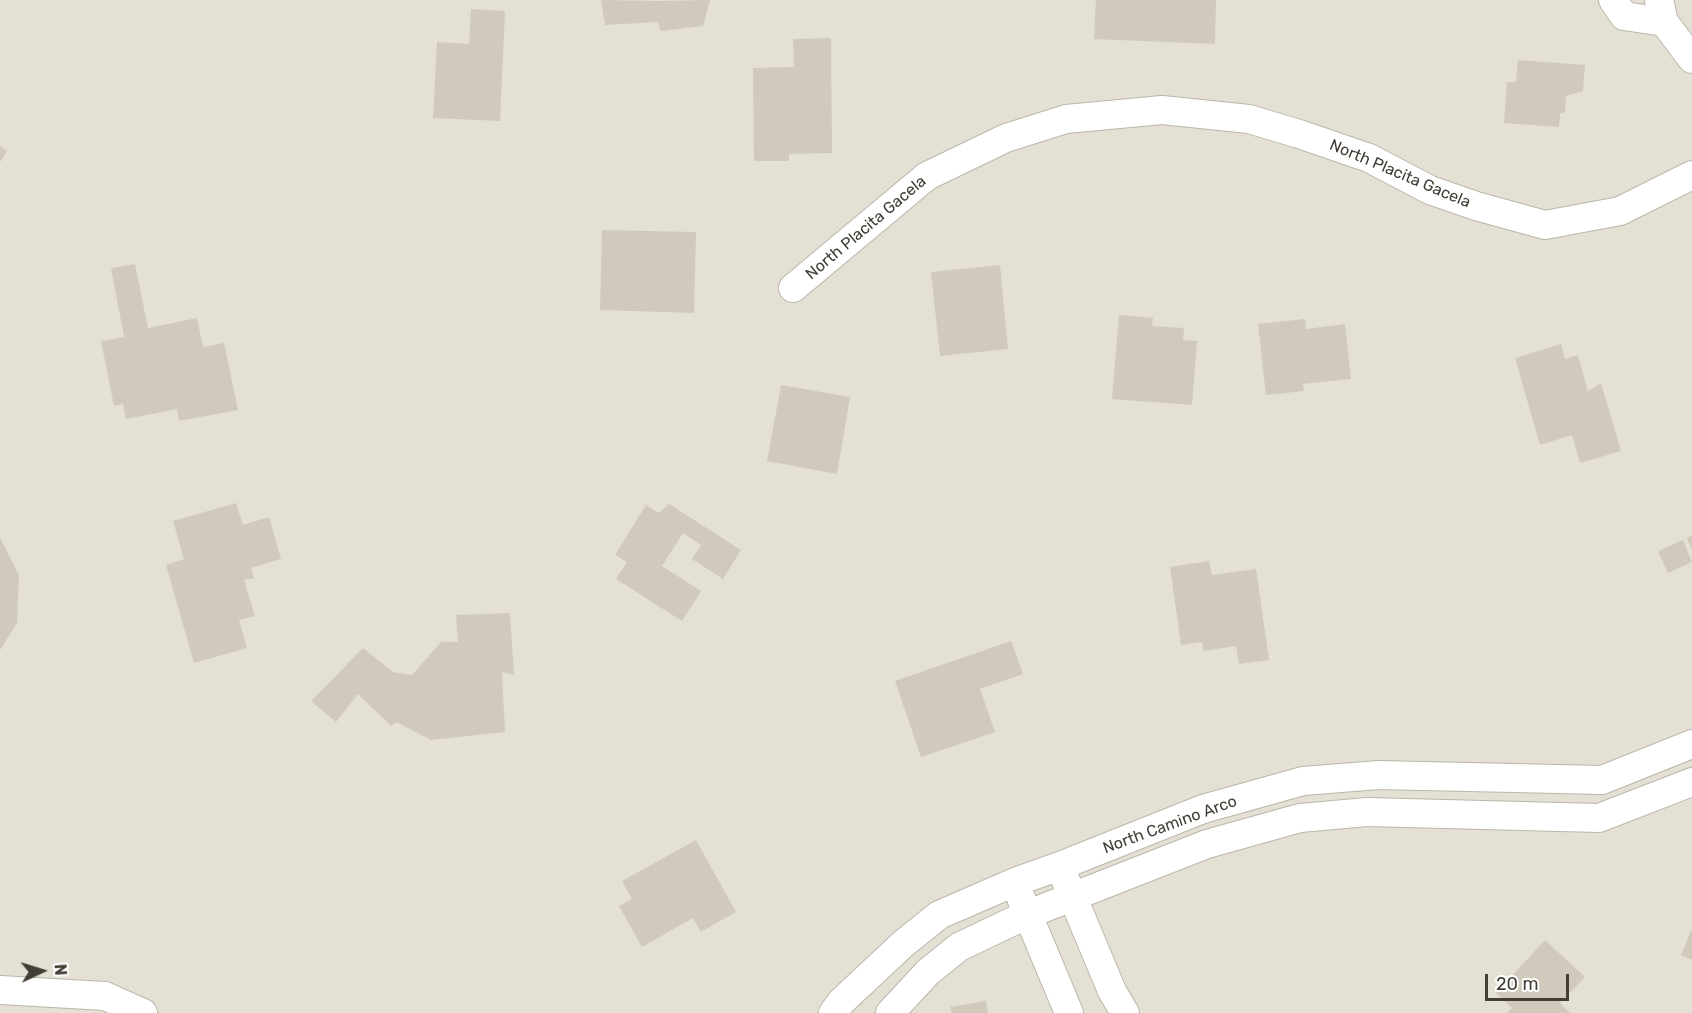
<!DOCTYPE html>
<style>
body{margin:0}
#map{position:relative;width:1692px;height:1013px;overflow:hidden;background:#f1eee5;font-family:Rubik,sans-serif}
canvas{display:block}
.north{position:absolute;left:12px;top:941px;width:60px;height:60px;-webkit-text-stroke:4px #fff;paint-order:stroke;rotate:86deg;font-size:16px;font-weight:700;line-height:24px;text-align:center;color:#423e35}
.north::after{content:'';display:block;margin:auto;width:21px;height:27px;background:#423e35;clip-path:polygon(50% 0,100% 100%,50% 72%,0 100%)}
.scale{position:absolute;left:1485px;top:974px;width:84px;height:27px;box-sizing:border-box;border:3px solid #423e35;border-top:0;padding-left:8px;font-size:18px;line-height:21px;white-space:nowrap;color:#423e35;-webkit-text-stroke:4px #fff;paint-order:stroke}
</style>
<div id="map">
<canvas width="1692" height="1013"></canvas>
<div class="north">N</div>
<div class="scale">20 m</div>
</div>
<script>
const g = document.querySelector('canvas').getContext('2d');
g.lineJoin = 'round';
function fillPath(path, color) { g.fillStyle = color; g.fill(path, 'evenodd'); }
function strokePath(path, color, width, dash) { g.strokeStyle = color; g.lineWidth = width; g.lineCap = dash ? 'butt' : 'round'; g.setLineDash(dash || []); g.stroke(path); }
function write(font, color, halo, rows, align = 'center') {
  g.font = font + ' Rubik,sans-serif'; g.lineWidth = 4.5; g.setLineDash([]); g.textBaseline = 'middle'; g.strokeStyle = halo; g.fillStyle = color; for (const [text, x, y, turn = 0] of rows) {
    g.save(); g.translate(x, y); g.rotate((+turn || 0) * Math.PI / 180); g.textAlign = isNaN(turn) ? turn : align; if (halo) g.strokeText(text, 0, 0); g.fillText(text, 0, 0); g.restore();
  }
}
fillPath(new Path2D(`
 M0,0H1692V1013H0Z`), '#e4e0d4');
fillPath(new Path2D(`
 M601,0L660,1L710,0L703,26L661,31L658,22L605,25Z
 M1096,0H1216L1215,44L1094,39Z
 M471,9L505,11L500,121L433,118L437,42L469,44Z
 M831,38L832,153L789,154V161H754L753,68L794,67L793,39Z
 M1518,60L1585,65L1583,91L1566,96L1565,112L1560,114L1559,127L1504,123L1507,82H1516Z
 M0,146L7,151L0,162Z
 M602,230L696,232L694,313L600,310Z
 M135,264L148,328L197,318L203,347L224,343L238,410L179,421L177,409L126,419L123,404L114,406L101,341L124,337L111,268Z
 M1000,265L1008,349L940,356L931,272Z
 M1119,315L1153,318L1152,326L1184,328L1183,340L1197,341L1192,405L1112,399Z
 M1305,319L1306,329L1345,324L1351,379L1303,384L1304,391L1266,395L1258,324Z
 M1561,344L1565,359L1578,355L1588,391L1601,383L1621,451L1580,463L1572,435L1540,445L1515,358Z
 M781,385L850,397L837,474L767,461Z
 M236,503L243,525L269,517L281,559L251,568L254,578L244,580L255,616L239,620L247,648L194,663L166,565L184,559L173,521Z
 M669,504L741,550L723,579L692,559L701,545L683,533L662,566L701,591L682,621L616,579L627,562L615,555L646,505L659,513Z
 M1692,535V550L1687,538Z
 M0,538L19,575L17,623L0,650Z
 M1683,540L1692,562L1668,573L1658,551Z
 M1209,561L1212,575L1256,569L1269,660L1239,664L1236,646L1203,651L1202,642L1181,645L1170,567Z
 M510,613L514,675L502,672L505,732L431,740L396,722L391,726L358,694L336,722L311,701L363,648L393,672L412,675L441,642H458L456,615Z
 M1011,641L1023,674L980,689L995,732L921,757L895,681Z
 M696,840L736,912L701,932L693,918L642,947L619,906L632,899L622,881Z
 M1692,929V960L1681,955Z
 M1545,940L1585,977L1560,1003L1570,1013H1507L1512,1008L1496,993Z
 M986,1001L988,1013H952L950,1007Z`), '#d1cabc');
const street = new Path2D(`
 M1613,0L1624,16L1664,22
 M1659,0L1664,22L1692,59
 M793,288L927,176L1006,138L1066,119L1162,110L1249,119L1299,134L1369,158L1430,190L1476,206L1545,225L1620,211L1692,175
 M1066,881L1112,991L1125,1013
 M1021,898L1069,1013
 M0,990L105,996L143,1013
 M833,1013L841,1002L903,944L939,915L1015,882L1060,866L1203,809L1303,781L1379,775L1602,780L1692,744
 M890,1013L928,972L959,947L1026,915L1207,844L1300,818L1367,812L1599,818L1692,782`);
strokePath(street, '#bbb6a9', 30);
strokePath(street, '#fff', 28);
write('16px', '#423e35', '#fff', [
 ["North Placita Gacela",1400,174,23],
 ["North Placita Gacela",866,228,-40],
 ["North Camino Arco",1170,825,-20]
]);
</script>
